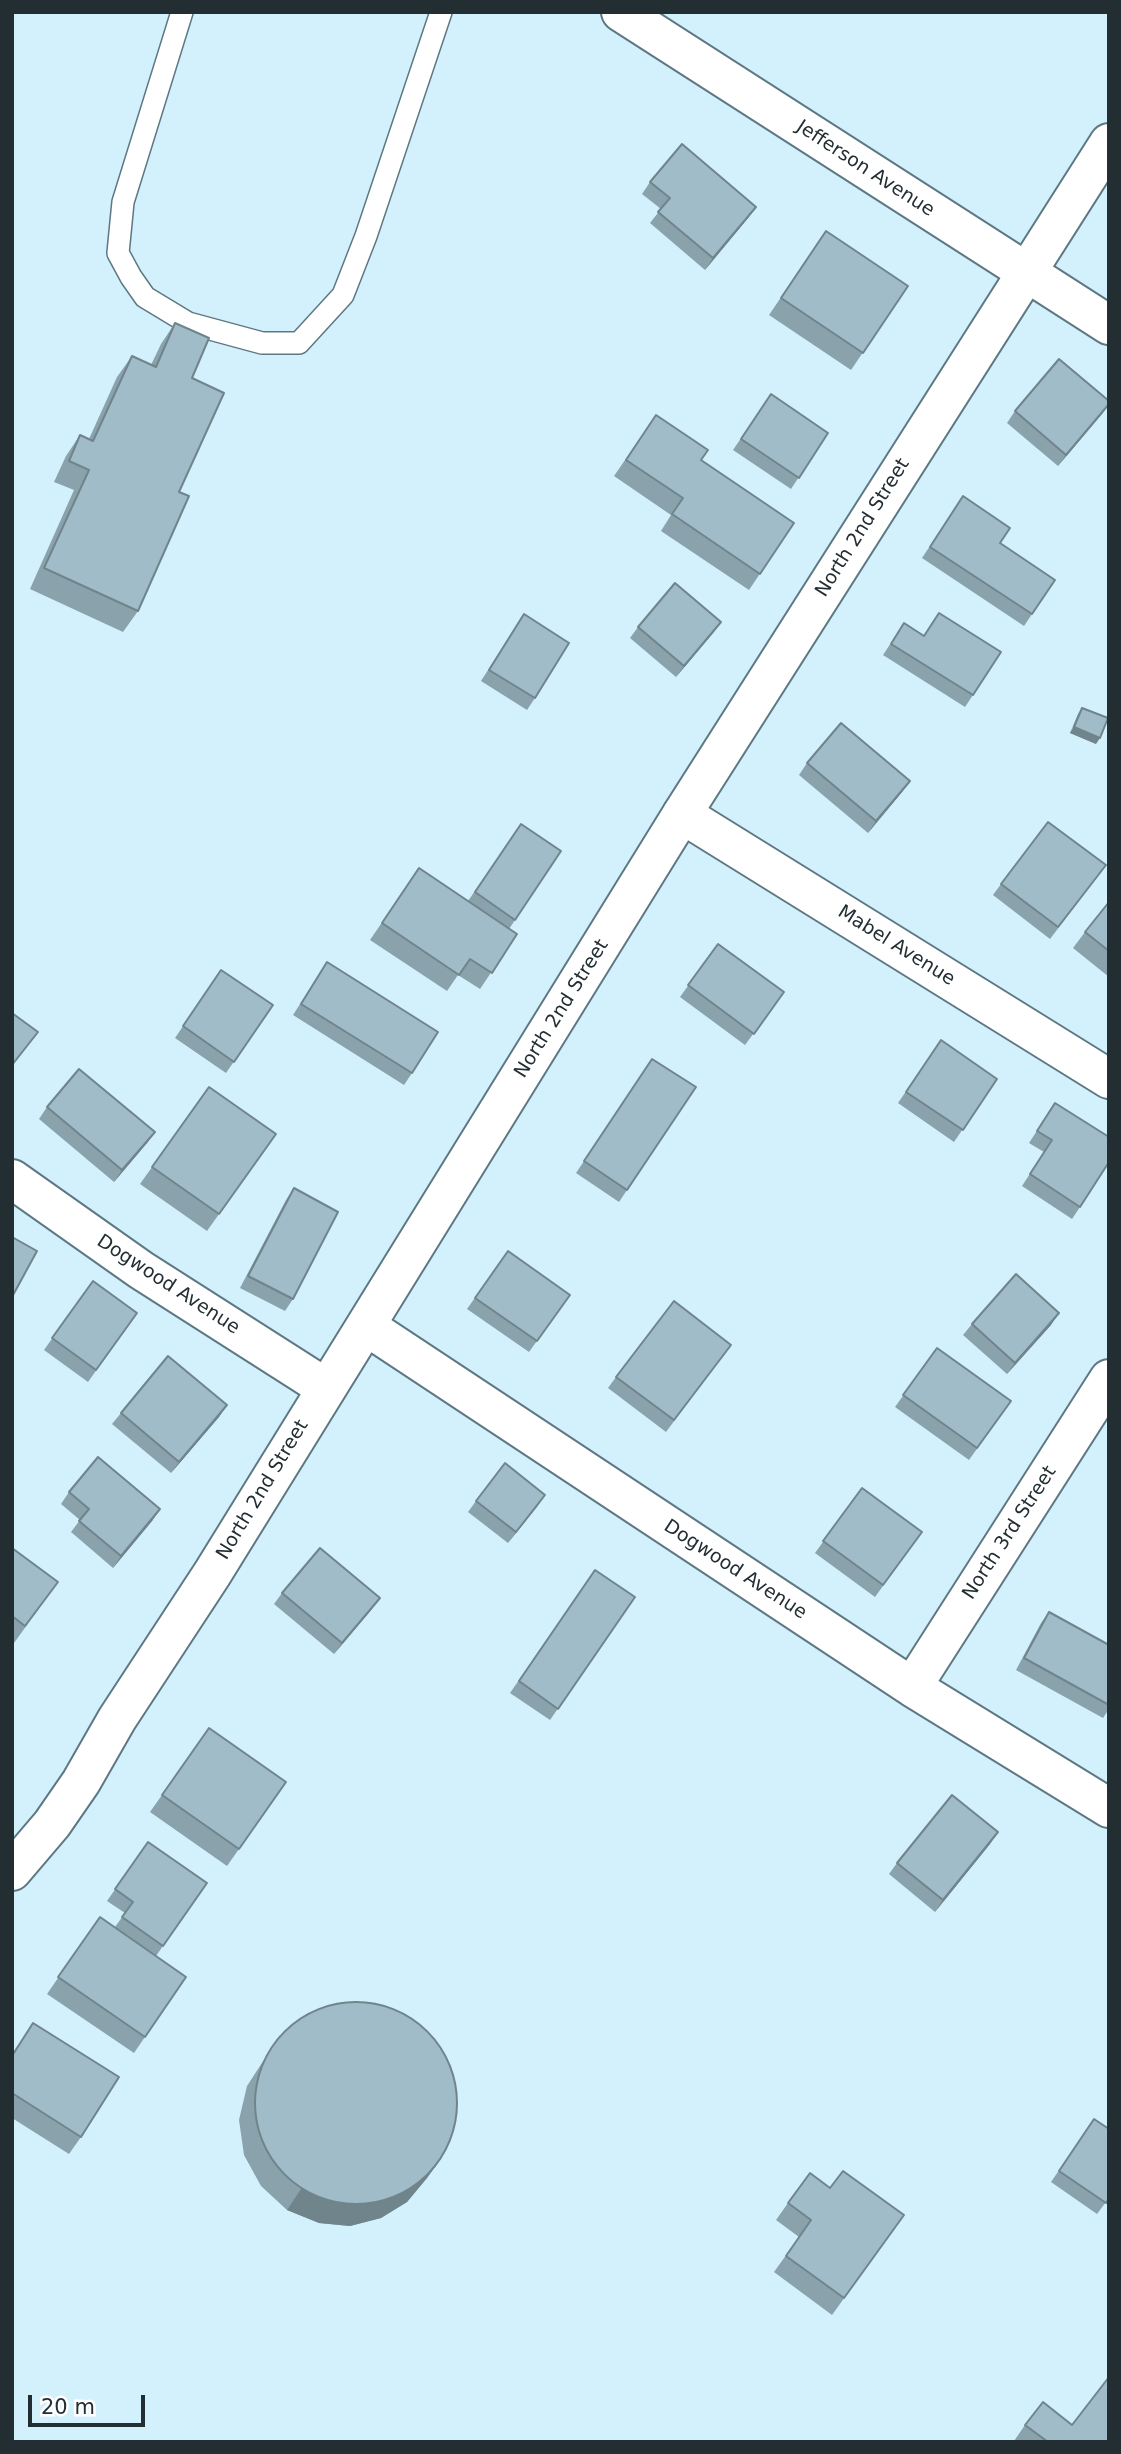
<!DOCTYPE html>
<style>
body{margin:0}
#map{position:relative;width:1121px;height:2454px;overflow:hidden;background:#d3f0fd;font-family:"DejaVu Sans",sans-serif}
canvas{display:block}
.frame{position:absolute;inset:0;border:14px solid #232e33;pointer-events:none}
.scale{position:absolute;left:28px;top:2395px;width:117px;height:32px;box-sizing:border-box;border:4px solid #232e33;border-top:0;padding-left:9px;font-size:21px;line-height:24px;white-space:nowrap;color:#232e33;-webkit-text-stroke:5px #fff;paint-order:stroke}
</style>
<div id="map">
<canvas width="1121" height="2454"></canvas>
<div class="frame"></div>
<div class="scale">20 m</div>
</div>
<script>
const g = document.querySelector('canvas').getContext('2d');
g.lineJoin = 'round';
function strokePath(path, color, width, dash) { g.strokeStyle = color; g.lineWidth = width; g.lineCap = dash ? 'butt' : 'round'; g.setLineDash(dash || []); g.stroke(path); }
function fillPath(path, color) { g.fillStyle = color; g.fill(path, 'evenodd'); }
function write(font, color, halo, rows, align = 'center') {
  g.font = font + ' "DejaVu Sans",sans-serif'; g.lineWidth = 6; g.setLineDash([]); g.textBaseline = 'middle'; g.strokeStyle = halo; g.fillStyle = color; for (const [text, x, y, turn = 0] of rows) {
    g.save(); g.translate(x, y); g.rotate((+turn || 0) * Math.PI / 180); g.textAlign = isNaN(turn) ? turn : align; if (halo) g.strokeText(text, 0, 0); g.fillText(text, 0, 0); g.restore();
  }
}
const lane = new Path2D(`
 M182,12L123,202L118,253L131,277L145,297L188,323L262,343H299L343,295L366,236L441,12`);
const street = new Path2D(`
 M621,12L1109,325
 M682,814L1109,1079
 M12,1179L141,1270L326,1388
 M366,1326L912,1687L1109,1808
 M912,1687L1109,1379`);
const secondary = new Path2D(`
 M12,1871L52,1824L81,1782L117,1719L212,1574L682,814L1109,143`);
strokePath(lane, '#5e7883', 24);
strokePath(street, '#5e7883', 42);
strokePath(secondary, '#5e7883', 42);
strokePath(lane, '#fff', 21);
strokePath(street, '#fff', 38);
strokePath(secondary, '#fff', 38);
fillPath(new Path2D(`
 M650,182L756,207L748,218L705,270L650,223L661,209L642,194Z
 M826,231L908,286L851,370L769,315Z
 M175,323L192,378L179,492L138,611L123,632L30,589L74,490L54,482L66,456L80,435L89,439L117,377L132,356L151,365L161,344Z
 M771,394L828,433L791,489L733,450Z
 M1109,404L1058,466L1007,423L1015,411Z
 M656,415L701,460L794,523L749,590L661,531L671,515L614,476Z
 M955,508L1000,543L1055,580L1024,626L922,558Z
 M524,614L535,698L527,710L481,681Z
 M721,622L713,633L676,677L630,638L638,627Z
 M904,623L973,695L965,707L883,655Z
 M1082,708L1096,744L1070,733L1078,714Z
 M807,763L910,781L902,792L868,833L799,775Z
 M521,824L561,851L509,929L517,934L480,989L458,975L447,991L370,940L419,868L468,901Z
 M1098,876L1050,939L993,895L1001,884Z
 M1109,902V977L1073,948L1085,932Z
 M718,944L784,992L745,1045L680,997Z
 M327,962L412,1073L404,1085L293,1015Z
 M221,970L273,1005L226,1073L175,1038Z
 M941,1040L997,1079L954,1142L898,1103Z
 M652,1059L696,1087L619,1202L576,1173Z
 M209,1087L276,1134L207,1231L140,1184Z
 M1055,1103L1080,1207L1072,1219L1022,1186L1044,1152L1029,1143Z
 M47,1107L155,1132L147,1143L114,1182L39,1119Z
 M294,1188L293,1299L285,1311L240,1288L286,1200Z
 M508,1251L570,1295L529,1352L467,1309Z
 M93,1281L137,1313L88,1382L44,1350Z
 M972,1324L1051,1325L1007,1374L963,1335Z
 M731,1345L666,1432L608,1388L616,1377Z
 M937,1348L1011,1401L969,1460L895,1407Z
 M227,1405L219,1417L171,1473L112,1424L121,1413Z
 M862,1488L922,1532L875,1597L815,1553Z
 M69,1492L160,1509L152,1521L113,1568L71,1532L80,1520L61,1504Z
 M545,1495L508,1543L468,1512L476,1501Z
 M12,1548L58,1582L14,1643L12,1642Z
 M595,1570L635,1597L550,1720L510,1693Z
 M282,1593L380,1598L371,1610L334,1654L274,1604Z
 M1049,1612L1109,1645V1709L1103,1718L1016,1670L1041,1623Z
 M209,1728L239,1849L227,1866L150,1812Z
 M148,1842L207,1883L156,1956L186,1977L134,2053L47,1994L100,1917L115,1927L125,1913L107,1901Z
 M990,1844L935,1912L889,1874L897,1863Z
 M33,2023L81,2137L69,2154L12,2118V2054Z
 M280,2035L442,2157L427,2178L407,2202L381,2218L350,2226L319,2223L287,2210L261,2186L244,2155L239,2120L247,2086Z
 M1094,2119L1109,2198L1097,2214L1051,2182Z
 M830,2188L904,2215L832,2315L774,2272L799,2237L776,2220L788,2203Z
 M1025,2425H1072L1109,2442H1015L1014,2441Z`), '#8aa2ac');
fillPath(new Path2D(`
 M756,207L748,218L705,270L713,258Z
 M1109,404L1102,414L1058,466L1066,455Z
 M721,622L713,633L676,677L684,666Z
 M1074,727L1100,738L1096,744L1070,733Z
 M910,781L902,792L868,833L876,821Z
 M155,1132L147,1143L114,1182L122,1170Z
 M1059,1313L1051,1325L1007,1374L1015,1363Z
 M227,1405L219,1417L171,1473L179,1462Z
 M545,1495L537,1507L508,1543L516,1532Z
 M160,1509L152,1521L113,1568L121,1556Z
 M380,1598L371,1610L334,1654L342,1643Z
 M998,1832L990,1844L935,1912L943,1900Z
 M442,2157L427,2178L407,2202L381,2218L350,2226L319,2223L287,2210L301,2189Z`), '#70848c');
const building = new Path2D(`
 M682,144L756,207L713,258L658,212L670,198L650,182Z
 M826,231L908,286L863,353L781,298Z
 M175,323L209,338L192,378L224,393L179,492L189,496L138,611L44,568L89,470L69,461L80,435L93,441L132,356L156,367Z
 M1059,359L1109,401V404L1066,455L1015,411Z
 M771,394L828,433L799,478L741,439Z
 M656,415L708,450L701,460L794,523L760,574L672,514L683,498L626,460Z
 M963,496L1010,528L1000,543L1055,580L1032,614L930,547Z
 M675,583L721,622L684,666L638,627Z
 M939,613L1001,652L973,695L891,644L904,623L924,636Z
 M524,614L569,643L535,698L489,670Z
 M1082,708L1108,718L1100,738L1074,727Z
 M841,723L910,781L876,821L807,763Z
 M1048,822L1106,865L1058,927L1001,884Z
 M521,824L561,851L515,920L475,892Z
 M419,868L517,934L492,973L470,959L459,975L382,923Z
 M1109,902V951L1085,932Z
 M718,944L784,992L754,1034L688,985Z
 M327,962L438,1032L412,1073L301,1004Z
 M221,970L273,1005L234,1062L183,1026Z
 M12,1013L38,1032L12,1065Z
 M941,1040L997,1079L963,1130L906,1092Z
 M652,1059L696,1087L627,1190L584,1161Z
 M79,1069L155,1132L122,1170L47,1107Z
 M209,1087L276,1134L219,1214L152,1167Z
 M1055,1103L1109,1137V1162L1080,1207L1030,1174L1052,1140L1037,1131Z
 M294,1188L338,1212L293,1299L248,1276Z
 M12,1237L37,1251L12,1297Z
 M508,1251L570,1295L537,1341L475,1298Z
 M1016,1274L1059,1313L1015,1363L972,1324Z
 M93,1281L137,1313L96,1370L52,1338Z
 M674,1301L731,1345L674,1420L616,1377Z
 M937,1348L1011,1401L977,1448L903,1395Z
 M168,1356L227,1405L179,1462L121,1413Z
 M98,1457L160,1509L121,1556L79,1521L89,1509L69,1492Z
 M505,1463L545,1495L516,1532L476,1501Z
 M862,1488L922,1532L883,1585L823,1541Z
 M12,1548L58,1582L25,1626L12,1616Z
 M320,1548L380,1598L342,1643L282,1593Z
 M595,1570L635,1597L558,1709L519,1681Z
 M1049,1612L1109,1645V1705L1024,1658Z
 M209,1728L286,1782L239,1849L162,1795Z
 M952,1795L998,1832L943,1900L897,1863Z
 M148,1842L207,1883L163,1946L122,1917L133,1902L115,1889Z
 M100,1917L186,1977L145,2037L58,1977Z
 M255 2103a101 101 0 1 1 202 0a101 101 0 1 1-202 0Z
 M33,2023L119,2077L81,2137L12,2093V2056Z
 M1094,2119L1109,2129V2198L1106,2203L1059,2171Z
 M843,2171L904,2215L844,2298L786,2256L811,2220L788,2203L810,2173L830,2188Z
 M1109,2377V2442H1048L1025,2425L1043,2402L1072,2425Z`);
fillPath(building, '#a0bcc8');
strokePath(building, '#70848c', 2);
write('19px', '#232e33', '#fff', [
 ["Jefferson Avenue",865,169,33],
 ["North 2nd Street",863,528,-58],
 ["Mabel Avenue",896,946,32],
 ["North 2nd Street",562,1009,-58],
 ["Dogwood Avenue",168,1285,33],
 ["North 2nd Street",263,1490,-59],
 ["North 3rd Street",1010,1533,-57],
 ["Dogwood Avenue",735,1570,33]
]);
</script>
